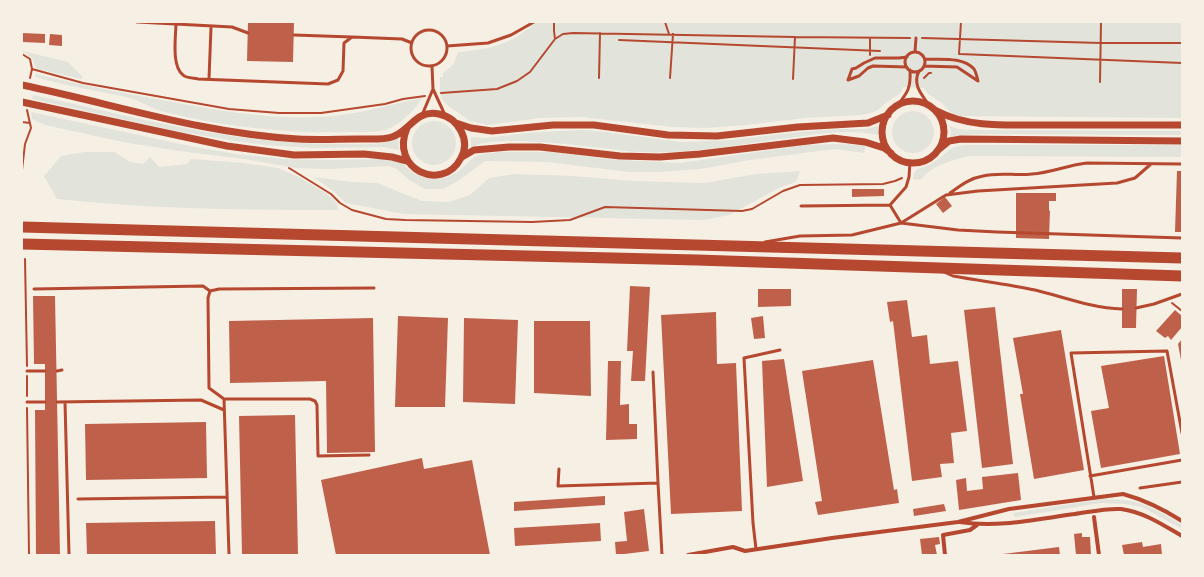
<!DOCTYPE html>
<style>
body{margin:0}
#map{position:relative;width:1204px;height:577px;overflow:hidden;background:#f6efe4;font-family:"Noto Sans",sans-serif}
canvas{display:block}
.frame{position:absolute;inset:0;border:23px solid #f6efe4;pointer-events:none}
</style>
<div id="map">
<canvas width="1204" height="577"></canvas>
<div class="frame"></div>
</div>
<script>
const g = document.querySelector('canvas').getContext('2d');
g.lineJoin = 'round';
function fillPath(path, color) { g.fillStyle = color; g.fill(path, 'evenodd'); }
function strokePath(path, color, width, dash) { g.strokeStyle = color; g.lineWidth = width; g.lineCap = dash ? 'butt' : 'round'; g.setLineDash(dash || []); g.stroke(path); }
fillPath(new Path2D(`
 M537,22H1182V118L960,116L950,112L942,103L928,94L924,88L903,87L902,91L899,94L887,102L878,110L871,113L861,115L805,118L746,125L706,128L672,127L581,117L539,118L488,125L470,121L447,105L442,99L440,93V77H443V73L453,65L458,52C493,49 509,45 537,22Z
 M22,51L68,62L83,77L81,79L38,69L36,68L32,58Z
 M36,74C82,85 127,94 173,102C226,112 280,121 333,116C364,113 392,104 422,98C417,109 396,128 384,130C372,133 359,132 347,132C289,134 217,126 161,111C150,108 141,101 130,98C99,91 66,86 35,77Z
 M33,95C135,117 236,145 341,144C360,144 381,146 398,139L399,150L383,147L313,148L266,145L235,141L181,132L32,99Z
 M892 132a21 21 0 1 1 42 0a21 21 0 1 1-42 0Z
 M31,112L195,147L237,154L285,159L322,160L383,159L394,160L403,164L413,173L425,178L436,179L448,177L458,172L474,157L483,154L500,152H550L619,160L680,163L806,145L836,144L866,145L864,153L835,149L750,160L701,169L659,172H629L547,162L485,161L458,181L443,189H425L409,180L397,169L389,166L330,169L295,168L244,159L179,151L123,142L45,125L32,119Z
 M412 143a22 22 0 1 1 44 0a22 22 0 1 1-44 0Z
 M879,126L878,135C851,129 823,133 796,137C744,143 692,155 639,152C608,150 493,131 471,148V137L485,138L538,132L584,130L606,132L681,142L731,140L798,132L839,129H865Z
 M949,126L959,129L971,130L1182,131V135L976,134L950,137L951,131Z
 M968,145H1182V157L970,156C951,160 933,165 920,180L913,179L914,174L916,170C922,167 928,166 934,162C948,153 948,146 968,145Z
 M85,152H115L130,162L143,164L150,157L159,167L187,164L191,159L244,163L278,168L299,177L327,194L337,203L338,210C244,210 150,209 57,199L44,176L61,156Z
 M800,171L796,182L781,187L729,215L704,220L404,214L346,203L332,190L313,177L352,182L377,183L422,201L449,202L470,195L489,178L515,174L573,176L634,181L705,183L756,174Z
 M1102,499C1109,499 1117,499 1124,500C1146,502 1164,514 1182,525V529L1142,507L1125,504L1101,503L1015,517L1013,513Z`), '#e2e4dc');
fillPath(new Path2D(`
 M248,22H294L293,62L247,61Z
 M22,33L45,34V43L22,42Z
 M50,34L62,35V46L49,45Z
 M1177,171H1182V232H1175Z
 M852,189H884V196L852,197Z
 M1016,193H1056V201H1049V211L1050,210L1049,239L1016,238Z
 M945,197L952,206L943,213L936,204Z
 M630,286L650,287L645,381H631L633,351H627Z
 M758,289H791V306L758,307Z
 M1122,289H1137L1136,328H1122Z
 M33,296H55L60,555H36L35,410H45V364H34Z
 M907,300L912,337L927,335L930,364L958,361L967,431L951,433L954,463L940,464L942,477L912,481L893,321L890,322L887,302Z
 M995,307L1013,464L982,468L964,310Z
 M1175,310L1182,316V327L1171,340L1168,336L1165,338L1156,331Z
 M716,312L717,364L736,363L742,511L671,514L661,315Z
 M398,316L448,318L445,407H395Z
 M763,316L765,338L754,339L751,318Z
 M373,318L375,452L327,453L326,381L230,383L229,321Z
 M464,318L518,320L515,404L463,402Z
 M534,321H590L591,396L534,393Z
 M1061,330L1084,470L1034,479L1020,394H1023L1013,338Z
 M1182,339V360H1181L1178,344Z
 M1164,356L1180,454L1101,468L1091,411L1109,408L1101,366Z
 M784,359L803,481L767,487L762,361Z
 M873,360L894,490L897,489L899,503L818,515L815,502L822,501L802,371Z
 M608,361H621L620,405L629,404V424H637V439L606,440Z
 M295,415L298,555H242L239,416Z
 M206,422L207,478L86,480L85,424Z
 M422,458L424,469L472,460L490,555H336L321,480Z
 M1018,473L1021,500L959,510L956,480L966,478L967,491L983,489L982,477Z
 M605,496V505L514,511V502Z
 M944,504L946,511L914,516L913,509Z
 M644,509L649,551L616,555L615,542L627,541L624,512Z
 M215,521L216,555H87L86,523Z
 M600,523L601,541L515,546L514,528Z
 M1082,533V537H1090L1091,555H1076L1074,534Z
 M939,537L940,544L935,545L937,555H922L920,539Z
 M1142,542L1143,547L1161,544L1162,555H1124L1122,545Z
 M1059,547L1060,555H1003V554Z`), '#bf614a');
strokePath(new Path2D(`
 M554,22V31L555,39
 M665,22L669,34
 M922,38L1101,43H1182
 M619,40L880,51
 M22,54L30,59L32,69L30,78
 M959,54L961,22
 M960,54L1182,63
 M870,55V38
 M32,69L83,83L229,109L279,113H321L385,104L403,99L425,96
 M599,78L600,33
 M670,78L673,34
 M924,78L929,73H931
 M793,79L795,37
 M1100,82L1101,22
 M441,93L497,89L517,81L530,72L555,39L563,34L573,33L795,37L910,38
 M22,122L30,123
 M289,168L331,194L340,203L352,210L386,219L405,220L532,222L570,220L605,207L742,211L752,209L783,191L800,185L883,184L895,181L902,178
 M22,170L25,144L31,128L27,110
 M25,259L27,366
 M1172,303L1182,311
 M27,376V396
 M27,408L29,555`), '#b5482f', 2);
strokePath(new Path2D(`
 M137,22L232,27L248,33
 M176,22C176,36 171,66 183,75C186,78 193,78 198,79L328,84L338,80L343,71L344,43L352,37L402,39L412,43
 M411 48a18 18 0 1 1 36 0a18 18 0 1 1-36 0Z
 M294,35L352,37
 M447,46L488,43L511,35L534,22
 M915,52L916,38
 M905 62a10 10 0 1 1 20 0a10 10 0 1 1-20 0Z
 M925,59C940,60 962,56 974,69C976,72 977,77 978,81
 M432,66L433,89L445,115
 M924,66L957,67L978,81
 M919,71C912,85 922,95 929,105
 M209,79L211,27
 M848,80L852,69L856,68L864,63L875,58H899L907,57
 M848,80L859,76L868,68L873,66L907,67
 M897,106C908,92 911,88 910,70
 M422,115L433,89
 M910,162L909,177L906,187L890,205L901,223L946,195L978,191L1117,183L1135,178L1151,164
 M950,193C960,186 970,178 983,176C999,172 1016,176 1032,174C1050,173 1068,165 1087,163L1182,164
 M801,206L890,205
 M765,242L800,236L852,235L901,223L958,230L997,232L1182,238
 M944,272L953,276C980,281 1008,284 1035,290C1064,297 1091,308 1122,309
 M34,289L203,286L210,291
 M1136,308L1154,304L1182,294
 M27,371H45
 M57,371L62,370
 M653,372L658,483
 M224,399H310L315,401L317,405L318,456L369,455
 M27,402H45
 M57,402L201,400L224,410
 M65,402L69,555
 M559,469L558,486L658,483L662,555
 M1090,476L1182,460
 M1140,488L1182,482
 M1094,497L1071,353L1167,351L1182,433
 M78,499L227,497
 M756,549L753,523L744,358L780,350
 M229,555L224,399L209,388L208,298L210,291L219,289L374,288`), '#b5482f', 3);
strokePath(new Path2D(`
 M1094,517L1099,555
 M960,522C998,528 1037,519 1075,514C1089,512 1107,508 1121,509C1144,512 1163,525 1182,536
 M688,555L733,547L745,551L832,538L958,522L1009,509L1123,494C1145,500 1163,509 1182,521
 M945,555L943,535L970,530L977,525`), '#b5482f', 4);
strokePath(new Path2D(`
 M22,85C114,104 204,134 298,139C318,140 339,139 359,139C368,139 384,140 392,137C410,131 416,109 439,114C458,118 471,140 461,158C443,193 389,170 407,128
 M882 132a31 31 0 1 1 62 0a31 31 0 1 1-62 0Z
 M22,102L227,146L294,155L364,154L392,157L407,161
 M937,111C972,130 1018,124 1057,125C1098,125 1140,125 1182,125
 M456,123L471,128L492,131L553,125H594L668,135L717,136L798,127L868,123L888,115
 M938,150L949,141L961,139L1182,141
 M462,157L474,150L509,147H540L620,156L660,157L700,154L833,138L865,142L884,148L891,153`), '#b5482f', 7);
strokePath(new Path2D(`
 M22,227L1182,258
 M22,244L697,260L1182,276`), '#b5482f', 11);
</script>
